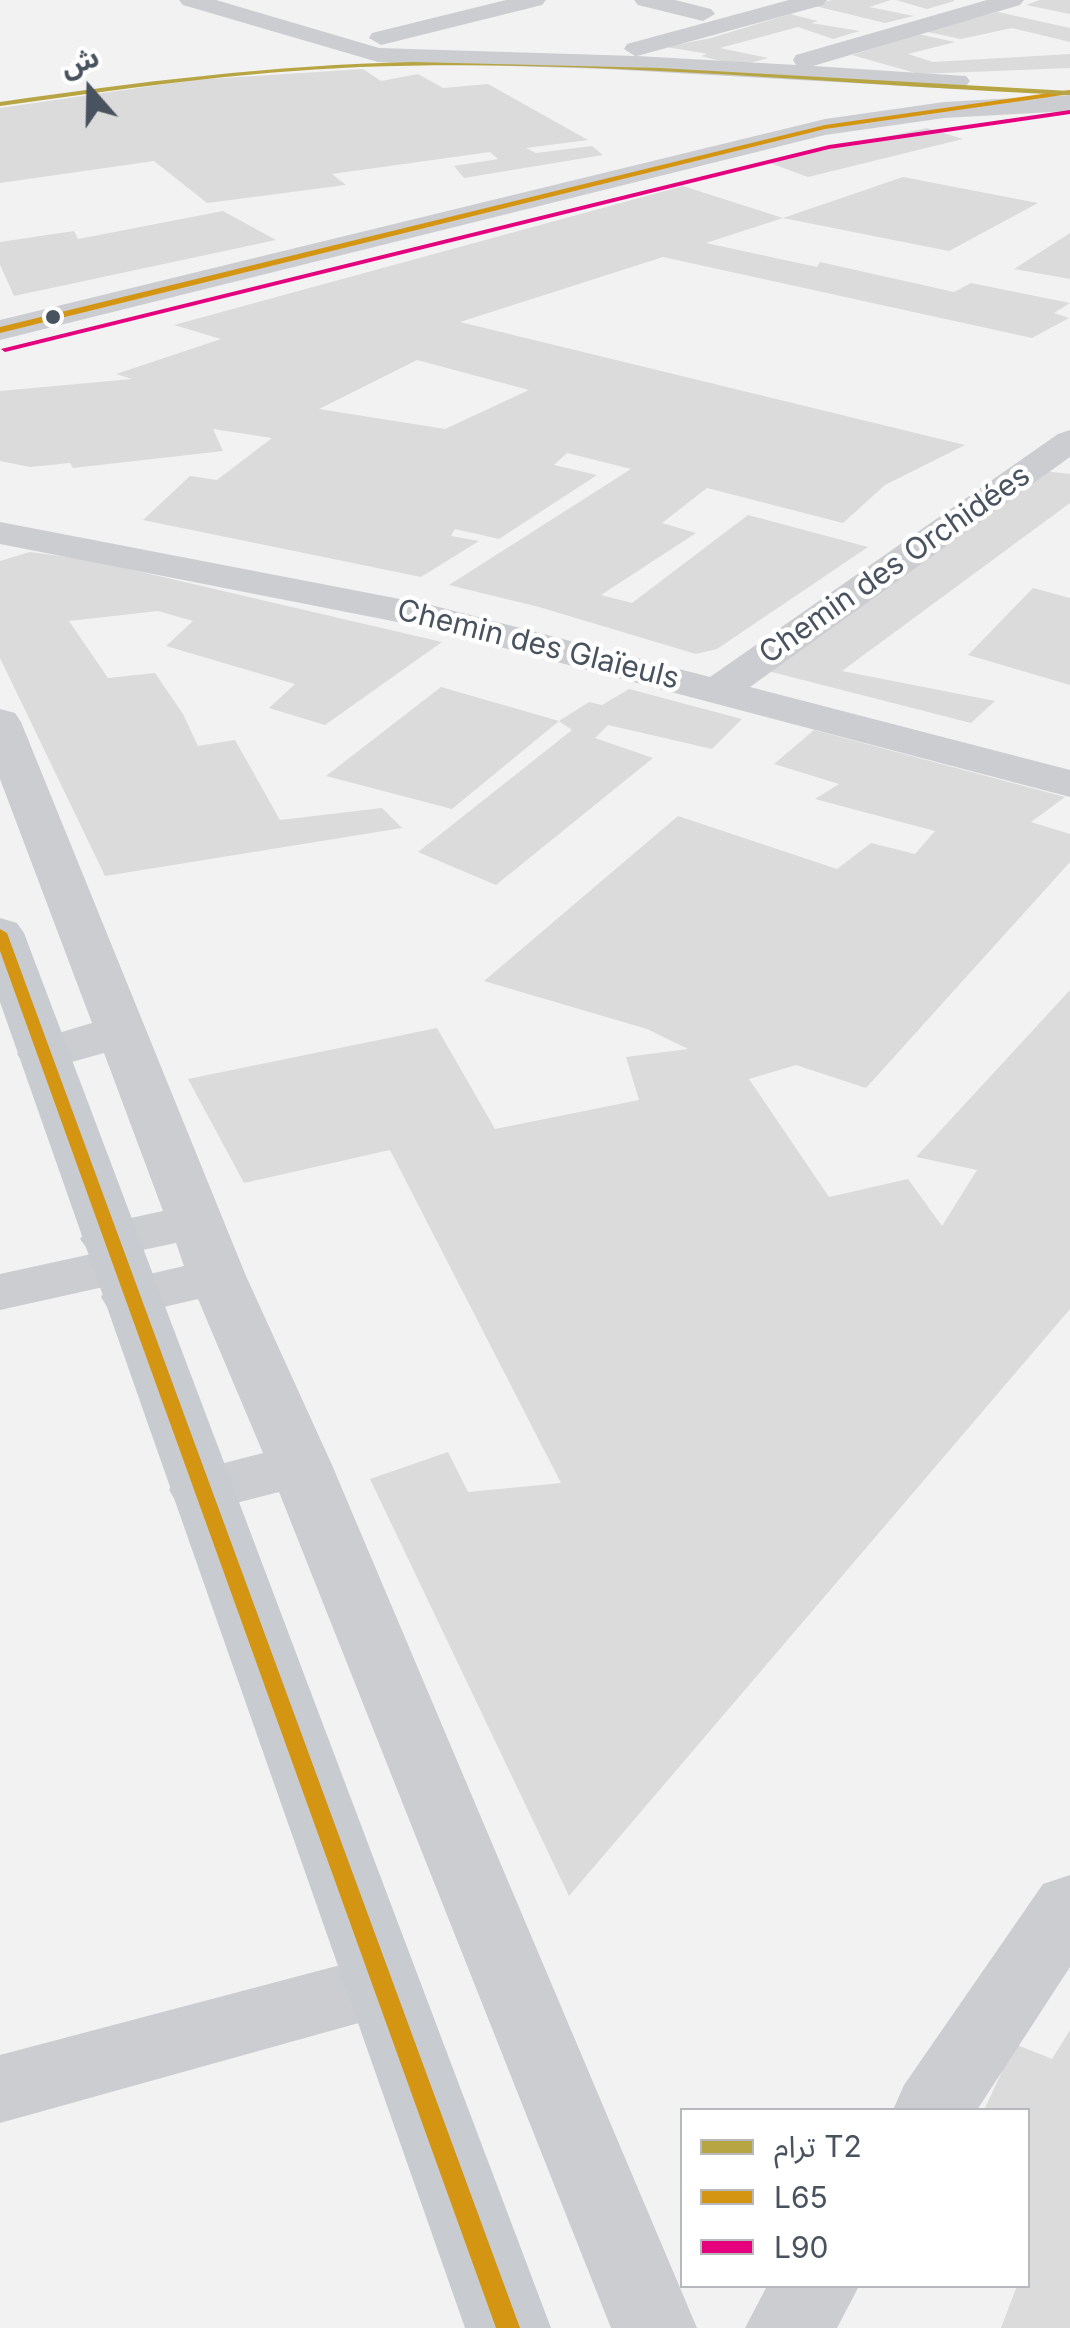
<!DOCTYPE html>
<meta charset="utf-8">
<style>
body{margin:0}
#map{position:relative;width:1070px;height:2328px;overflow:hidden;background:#f2f2f2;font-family:Inter,"Noto Sans Arabic",sans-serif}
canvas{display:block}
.legend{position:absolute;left:680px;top:2108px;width:350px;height:180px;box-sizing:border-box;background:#fff;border:2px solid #b6babf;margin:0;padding:12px 18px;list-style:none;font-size:30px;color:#49535f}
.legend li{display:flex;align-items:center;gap:20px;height:50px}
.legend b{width:50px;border:2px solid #b6babf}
.north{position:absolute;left:40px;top:40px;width:100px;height:100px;-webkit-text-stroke:8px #fff;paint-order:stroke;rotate:340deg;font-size:28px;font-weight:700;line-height:40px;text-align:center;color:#49535f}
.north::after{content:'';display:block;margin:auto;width:35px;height:45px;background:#49535f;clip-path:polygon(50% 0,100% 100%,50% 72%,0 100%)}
</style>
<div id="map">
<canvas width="1070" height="2328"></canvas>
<ul class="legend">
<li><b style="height:12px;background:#b6a542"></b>ترام T2</li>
<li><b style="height:12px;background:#d49513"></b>L65</li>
<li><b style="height:12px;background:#e5007d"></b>L90</li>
</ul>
<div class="north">ش</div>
</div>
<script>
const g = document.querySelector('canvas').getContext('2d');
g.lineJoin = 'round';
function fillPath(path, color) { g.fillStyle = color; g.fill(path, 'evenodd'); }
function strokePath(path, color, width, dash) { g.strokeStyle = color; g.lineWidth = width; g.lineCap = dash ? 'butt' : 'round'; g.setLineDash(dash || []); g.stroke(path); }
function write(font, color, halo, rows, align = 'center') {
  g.font = font + ' Inter,sans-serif'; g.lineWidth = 9; g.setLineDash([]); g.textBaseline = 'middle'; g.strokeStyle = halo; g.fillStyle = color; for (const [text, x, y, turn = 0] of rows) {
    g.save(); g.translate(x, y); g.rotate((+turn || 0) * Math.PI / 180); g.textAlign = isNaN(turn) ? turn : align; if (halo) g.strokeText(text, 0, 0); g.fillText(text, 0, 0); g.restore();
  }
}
fillPath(new Path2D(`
 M832,0H891L869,7L914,16L885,23L811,5Z
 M896,0H954V1L927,9Z
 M1040,0H1070V14L1026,5Z
 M998,12L1070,28V42L1012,28L961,39L923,31Z
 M790,14L818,21L811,23L860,31L833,39L798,27L720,48L768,58L739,66L701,56L707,54L703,53L666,47L711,38Z
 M918,34L955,42L908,54L933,62L1070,54V68L919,74L852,55Z
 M363,69L381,81L418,74L443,88L488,84L588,140L526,148L536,153L592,146L603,155L464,178L454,166L498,159L490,152L332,174L346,185L207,203L154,161L0,183V108L193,80Z
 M927,128L963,139L808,177L767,162Z
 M903,177L1038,203L949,251L783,218Z
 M683,186L783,218L706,243L817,267L820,262L954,292L971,283L1070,303L1054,313L1069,318L1032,338L663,257L460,322L965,445L885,485L843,523L707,488L662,523L696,533L601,595L632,603L748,515L868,547L717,649L696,654L539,607L449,585L631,469L567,453L554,465L597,475L499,539L455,529L451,536L479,541L421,577L143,520L190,476L217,480L272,438L213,429L223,451L73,468L70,463L30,467L0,461V391L132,379L116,374L221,339L174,325ZM417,360L529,390L445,429L319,409Z
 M223,211L276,240L14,296L0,265V242L74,231L78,239Z
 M1070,233V279L1014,269Z
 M1035,470L1070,474V503L842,671L995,701L971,723L764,670Z
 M30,552L90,560L442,642L325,725L269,708L295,684L166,646L193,621L158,611L69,621L108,678L155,673L183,714L198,746L235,740L280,820L382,808L402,828L105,876L0,658V561Z
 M1033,588L1070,598V685L968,655Z
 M441,687L559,721L452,809L326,776Z
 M629,689L742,719L712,749L608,725L595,738L653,758L496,885L418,852L572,730L559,721L589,702L602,705Z
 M814,730L1065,797L1031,822L1070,834V862L866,1088L796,1065L749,1079L829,1197L908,1179L942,1226L977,1170L916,1157L1070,990V1309L569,1896L370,1479L448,1452L468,1492L561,1483L390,1150L244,1183L188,1079L437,1028L495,1129L639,1100L626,1057L688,1049L647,1029L484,981L678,816L837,869L871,843L915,854L935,831L815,799L839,784L774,764Z
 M1070,2030V2328H1001L1017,2286H1028V2110H984L1015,2044L1052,2059Z`), '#dbdbdc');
fillPath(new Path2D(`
 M179,0H216L379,48L635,56L624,49L627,44L789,0H827L823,5L637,56L796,65L793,60L796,55L987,0H1024L1020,5L813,66L966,76L970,81L966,86L957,89L606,69L378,62L183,5Z
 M506,0H546L542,5L381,45L369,38L372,33Z
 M634,0H675L711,9L715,14L703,21L638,5Z
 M1070,95V111L944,118L825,135L0,340V320L825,119L944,102Z
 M1070,430V457L750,687L1070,770V797L428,628L0,544V522L431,605L710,677L1058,434Z
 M0,709L15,713L21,722L246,1276L332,1465L697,2328H611L279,1492L201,1512L178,1505L169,1490L178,1475L263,1453L198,1299L130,1315L109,1310L101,1297L108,1286L0,1310V1274L96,1253L89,1251L80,1239L89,1227L163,1211L104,1053L43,1070L25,1065L17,1054L25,1043L92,1023L0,779ZM176,1243L184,1266L141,1276L148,1266L139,1253L133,1252Z
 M1070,1875V1967L977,2110H893L904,2085L1043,1884Z
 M382,1954L409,1963L421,1986L409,2009L0,2123V2055Z
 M767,2286H859L837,2328H745Z`), '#cccdd0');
fillPath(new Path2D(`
 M0,918L17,923L24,933L551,2328H465L0,1002Z`), '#c8cbcf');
fillPath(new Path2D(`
 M1070,90V94L825,129L0,333V327L825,125Z
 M0,929L7,933L520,2328H496L0,951Z`), '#d49513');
fillPath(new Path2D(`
 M1070,110V114L829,149L5,352L1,349L829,145Z`), '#e5007d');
fillPath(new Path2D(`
 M413,62L660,68L1070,91V95C834,85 597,58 360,67C240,72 120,89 0,106V102C137,82 274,65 413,62Z`), '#b6a542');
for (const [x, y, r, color] of [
 [53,317,9,"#49535f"]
]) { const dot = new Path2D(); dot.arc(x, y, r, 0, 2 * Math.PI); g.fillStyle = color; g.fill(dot); strokePath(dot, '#fff', 4); }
write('30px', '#49535f', '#fff', [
 ["Chemin des Orchidées",895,565,-35],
 ["Chemin des Glaïeuls",538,645,14]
]);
</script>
